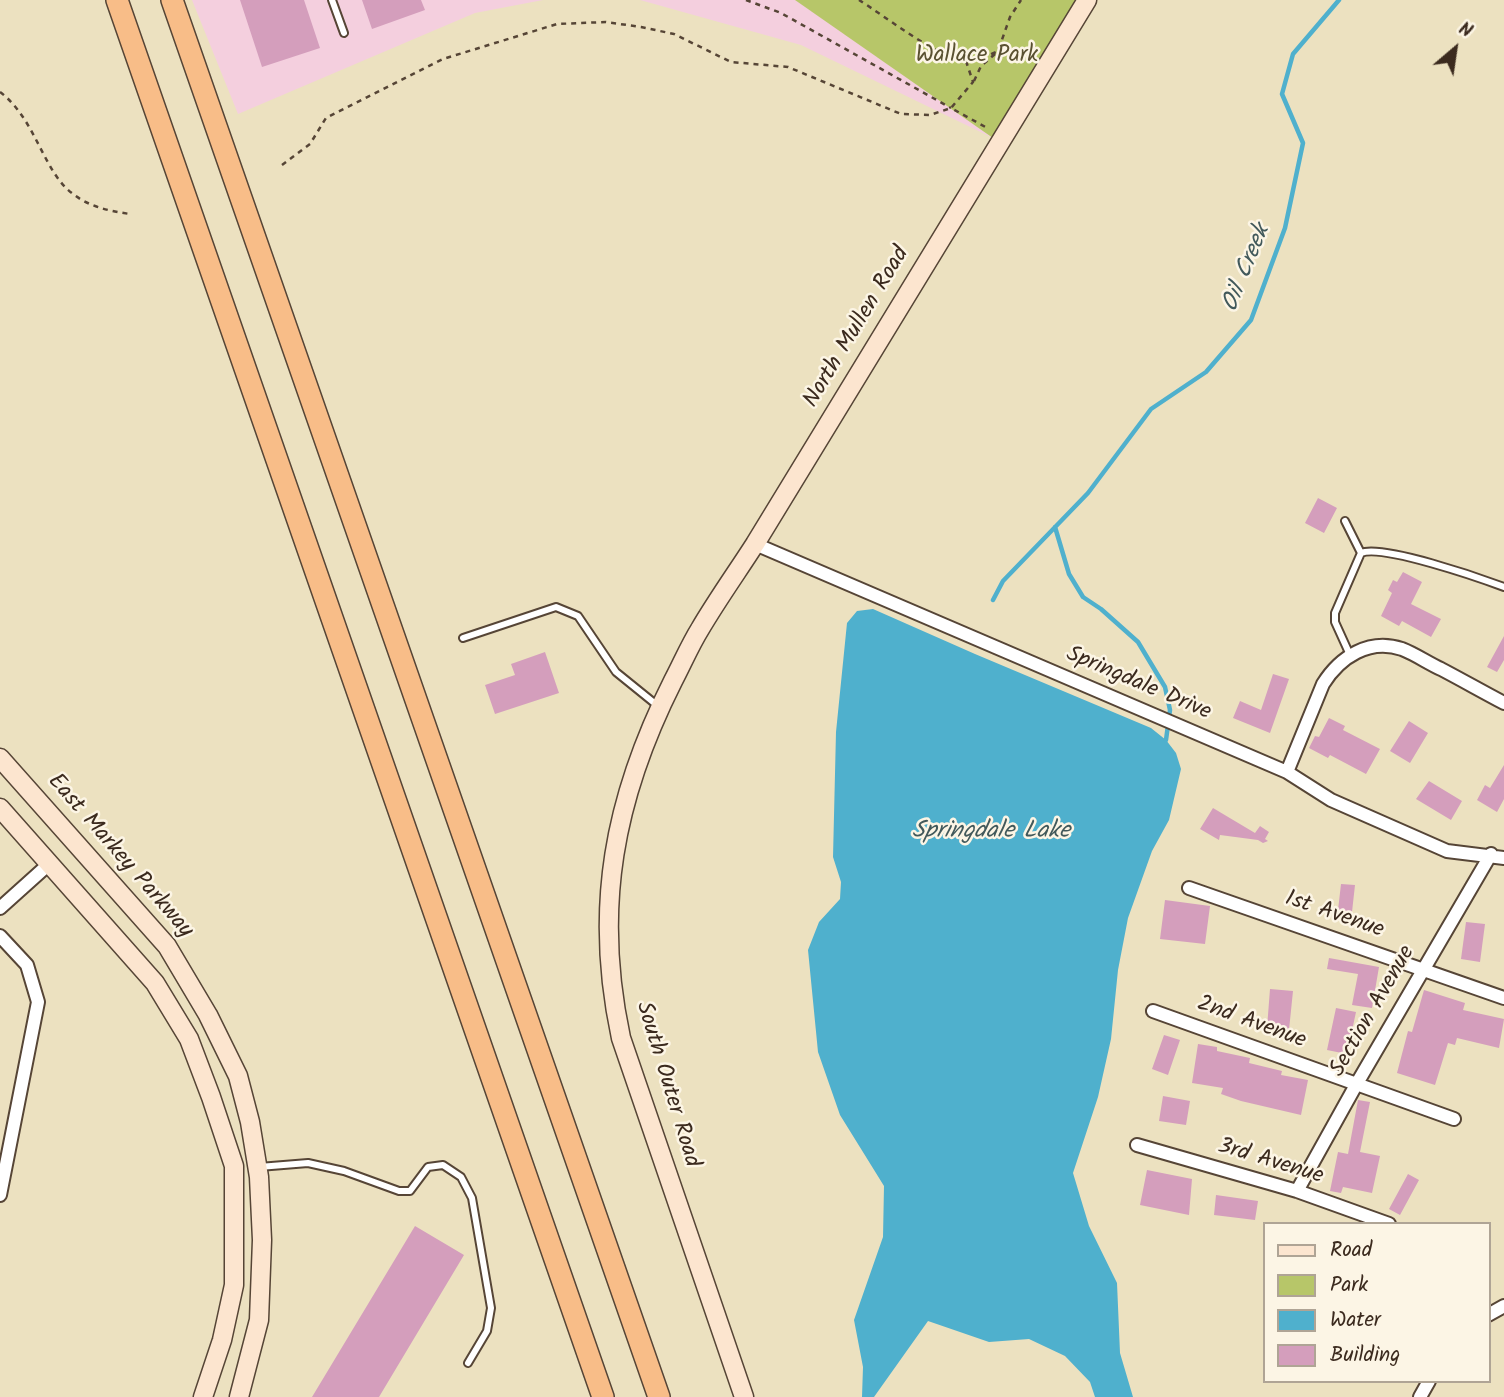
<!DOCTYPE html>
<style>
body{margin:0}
#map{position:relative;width:1504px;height:1397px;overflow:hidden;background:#ece1c0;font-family:Kalam,sans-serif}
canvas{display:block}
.legend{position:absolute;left:1263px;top:1222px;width:228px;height:161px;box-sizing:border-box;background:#fcf5e5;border:2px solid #afa495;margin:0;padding:9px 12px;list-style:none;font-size:21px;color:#3b2a1e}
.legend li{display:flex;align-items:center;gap:14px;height:35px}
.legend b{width:35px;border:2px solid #afa495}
.north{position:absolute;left:1420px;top:14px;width:70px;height:70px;-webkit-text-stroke:5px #fcf5e5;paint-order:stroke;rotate:29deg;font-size:19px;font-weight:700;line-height:28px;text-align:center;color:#3b2a1e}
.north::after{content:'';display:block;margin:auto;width:24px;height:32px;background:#3b2a1e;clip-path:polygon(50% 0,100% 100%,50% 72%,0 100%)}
</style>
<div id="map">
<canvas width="1504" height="1397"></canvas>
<ul class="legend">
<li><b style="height:9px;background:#fce5cf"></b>Road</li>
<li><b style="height:19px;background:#b7c669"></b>Park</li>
<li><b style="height:19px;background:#4fb0cd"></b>Water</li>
<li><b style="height:19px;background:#d49ebc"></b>Building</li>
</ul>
<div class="north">N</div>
</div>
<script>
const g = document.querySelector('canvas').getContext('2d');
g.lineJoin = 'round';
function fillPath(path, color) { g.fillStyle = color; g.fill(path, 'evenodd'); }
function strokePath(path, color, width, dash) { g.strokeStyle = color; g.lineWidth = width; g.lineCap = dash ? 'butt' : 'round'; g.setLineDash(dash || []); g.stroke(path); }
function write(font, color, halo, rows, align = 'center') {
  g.font = font + ' Kalam,sans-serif'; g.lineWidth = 5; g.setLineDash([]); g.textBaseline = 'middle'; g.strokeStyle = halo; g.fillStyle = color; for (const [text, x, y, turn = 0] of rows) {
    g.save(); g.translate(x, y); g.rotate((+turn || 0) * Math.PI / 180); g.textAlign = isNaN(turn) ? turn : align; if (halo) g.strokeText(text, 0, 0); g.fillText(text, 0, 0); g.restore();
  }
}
fillPath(new Path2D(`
 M192,0H543L475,13L238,114Z
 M640,0H796L993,138L801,45Z`), '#f4cfde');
fillPath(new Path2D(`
 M795,0H1077L993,138Z`), '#b7c669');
fillPath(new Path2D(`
 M873,609L975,654L1151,728L1166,740L1176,753L1181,769L1169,820L1152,851L1128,918L1118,970L1111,1039L1098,1097L1073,1173L1089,1226L1117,1283L1120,1353L1133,1397H1095L1090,1382L1065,1356L1029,1339L989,1342L928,1321L874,1397H862L863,1367L854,1320L883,1237L884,1186L840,1115L818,1052L808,950L819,922L840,899L841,882L833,857L836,732L847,623L857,611Z`), '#4fb0cd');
strokePath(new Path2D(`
 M1055,527L1069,574L1083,597L1101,609L1138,642L1165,687L1170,710L1166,740
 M993,600L1003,581L1088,493L1151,409L1206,372L1251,320L1285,228L1303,143L1282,94L1293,54L1339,0`), '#4fb0cd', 4.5);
fillPath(new Path2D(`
 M240,0H304L320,48L262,67Z
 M362,0H421L425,10L372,29Z
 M1318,498L1337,508L1324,533L1305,523Z
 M1403,572L1422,582L1411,604L1441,619L1431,637L1402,621L1399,626L1381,616L1392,593L1388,590L1393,580L1397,582Z
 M1504,636V660L1497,672L1487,667Z
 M545,652L559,693L495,714L485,685L515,675L511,664Z
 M1273,674L1289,679L1270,733L1233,718L1240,701L1261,710Z
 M1329,718L1345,726L1343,730L1380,749L1366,774L1330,755L1328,758L1309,748L1315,736L1319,737Z
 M1409,721L1428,733L1410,763L1390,751Z
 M1504,765V799L1497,812L1477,800L1485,785L1490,788Z
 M1429,781L1462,801L1451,820L1416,799Z
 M1213,808L1255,833L1260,826L1269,832L1265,839L1268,841L1263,843L1258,840L1220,835L1219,840L1200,829Z
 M1341,884L1355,885L1351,921L1337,919Z
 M1165,900L1210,906L1205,944L1160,939Z
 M1466,922L1485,924L1480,962L1461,959Z
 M1329,958L1379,967L1372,1008L1352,1005L1358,974L1327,969Z
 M1270,989L1293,991L1289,1030L1267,1028Z
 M1424,990L1465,1003L1463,1010L1504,1019L1499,1048L1457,1038L1455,1045L1448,1043L1435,1085L1397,1073L1408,1031L1412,1032Z
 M1336,1008L1356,1012L1347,1054L1327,1050Z
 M1164,1035L1180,1040L1168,1075L1152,1069Z
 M1198,1044L1217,1047V1051L1250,1058L1249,1063L1282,1071L1281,1075L1308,1080L1301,1115L1241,1101L1221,1094L1223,1088L1192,1083Z
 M1163,1096L1190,1101L1186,1125L1159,1121Z
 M1358,1100L1370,1102L1360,1152L1380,1156L1372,1193L1343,1187L1341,1193L1330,1191L1338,1152L1348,1154Z
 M1147,1170L1192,1179L1189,1215L1140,1205Z
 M1408,1174L1419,1180L1400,1215L1389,1209Z
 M1216,1195L1258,1201L1255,1220L1214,1215Z
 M415,1226L464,1255L379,1397H312Z`), '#d49ebc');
const lane = new Path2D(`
 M332,0L344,33
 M1345,521L1361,553
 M463,638L556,607L578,616L616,672L658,706
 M1350,655L1335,622V613L1361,553C1382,544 1480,578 1504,587
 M259,1167L308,1163L344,1171L399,1191H410L428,1167L443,1165L461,1177L472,1198L491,1308L487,1331L468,1363`);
const street = new Path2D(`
 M755,544L1287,772L1331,800L1447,851L1504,858
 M1287,772L1323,684C1340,657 1369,638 1402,649C1415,654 1428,663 1441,669C1462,680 1483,692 1504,703
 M1189,888L1504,998
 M0,908L49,864
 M0,936L27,965L38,1002L0,1195
 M1153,1011L1454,1119
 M1137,1145L1297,1191L1389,1224
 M1297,1191L1356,1085L1491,854
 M1488,1315L1504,1306
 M1420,1397L1429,1381`);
const secondary = new Path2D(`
 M0,758L167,946L208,1015L238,1076L250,1122L259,1177L262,1240L259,1320L239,1397
 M0,808L155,983L189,1039L211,1097L234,1166V1285L222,1340L203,1397
 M744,1397L621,1038C593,908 614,798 673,681C682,664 690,645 700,629C717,600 737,572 755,544L1087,0`);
const highway = new Path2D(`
 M117,0L603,1397
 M172,0L659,1397`);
strokePath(lane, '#564536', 10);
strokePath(street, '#564536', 16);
strokePath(secondary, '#564536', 21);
strokePath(highway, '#564536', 24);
strokePath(new Path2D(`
 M746,0L781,13L951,108
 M859,0C883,15 935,55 960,60C972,63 987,56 998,51L1010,17L1021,0
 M966,61L973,82L951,108L989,129
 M974,81L981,66L995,54
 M0,92C36,119 43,172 73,194C90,207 109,211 130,214
 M282,165L310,144L326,118L443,59L557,24L606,22L641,27L674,34L731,62L788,67L901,114L930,115L951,108`), '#564536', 2.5, [5, 5]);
strokePath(lane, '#fff', 6);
strokePath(street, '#fff', 12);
strokePath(secondary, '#fce5cf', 18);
strokePath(highway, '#f8bd88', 21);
write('23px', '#5a5131', '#fcf5e5', [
 ["Wallace Park",977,57]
]);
write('23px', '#3b2a1e', '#fcf5e5', [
 ["North Mullen Road",858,328,-59],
 ["Springdale Drive",1138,685,23],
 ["East Markey Parkway",119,857,49],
 ["1st Avenue",1334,916,19],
 ["Section Avenue",1374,1012,-60],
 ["2nd Avenue",1251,1024,20],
 ["South Outer Road",666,1085,73],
 ["3rd Avenue",1270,1163,17]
]);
write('italic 24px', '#42595b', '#fcf5e5', [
 ["Oil Creek",1248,269,-68],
 ["Springdale Lake",991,833]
]);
</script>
